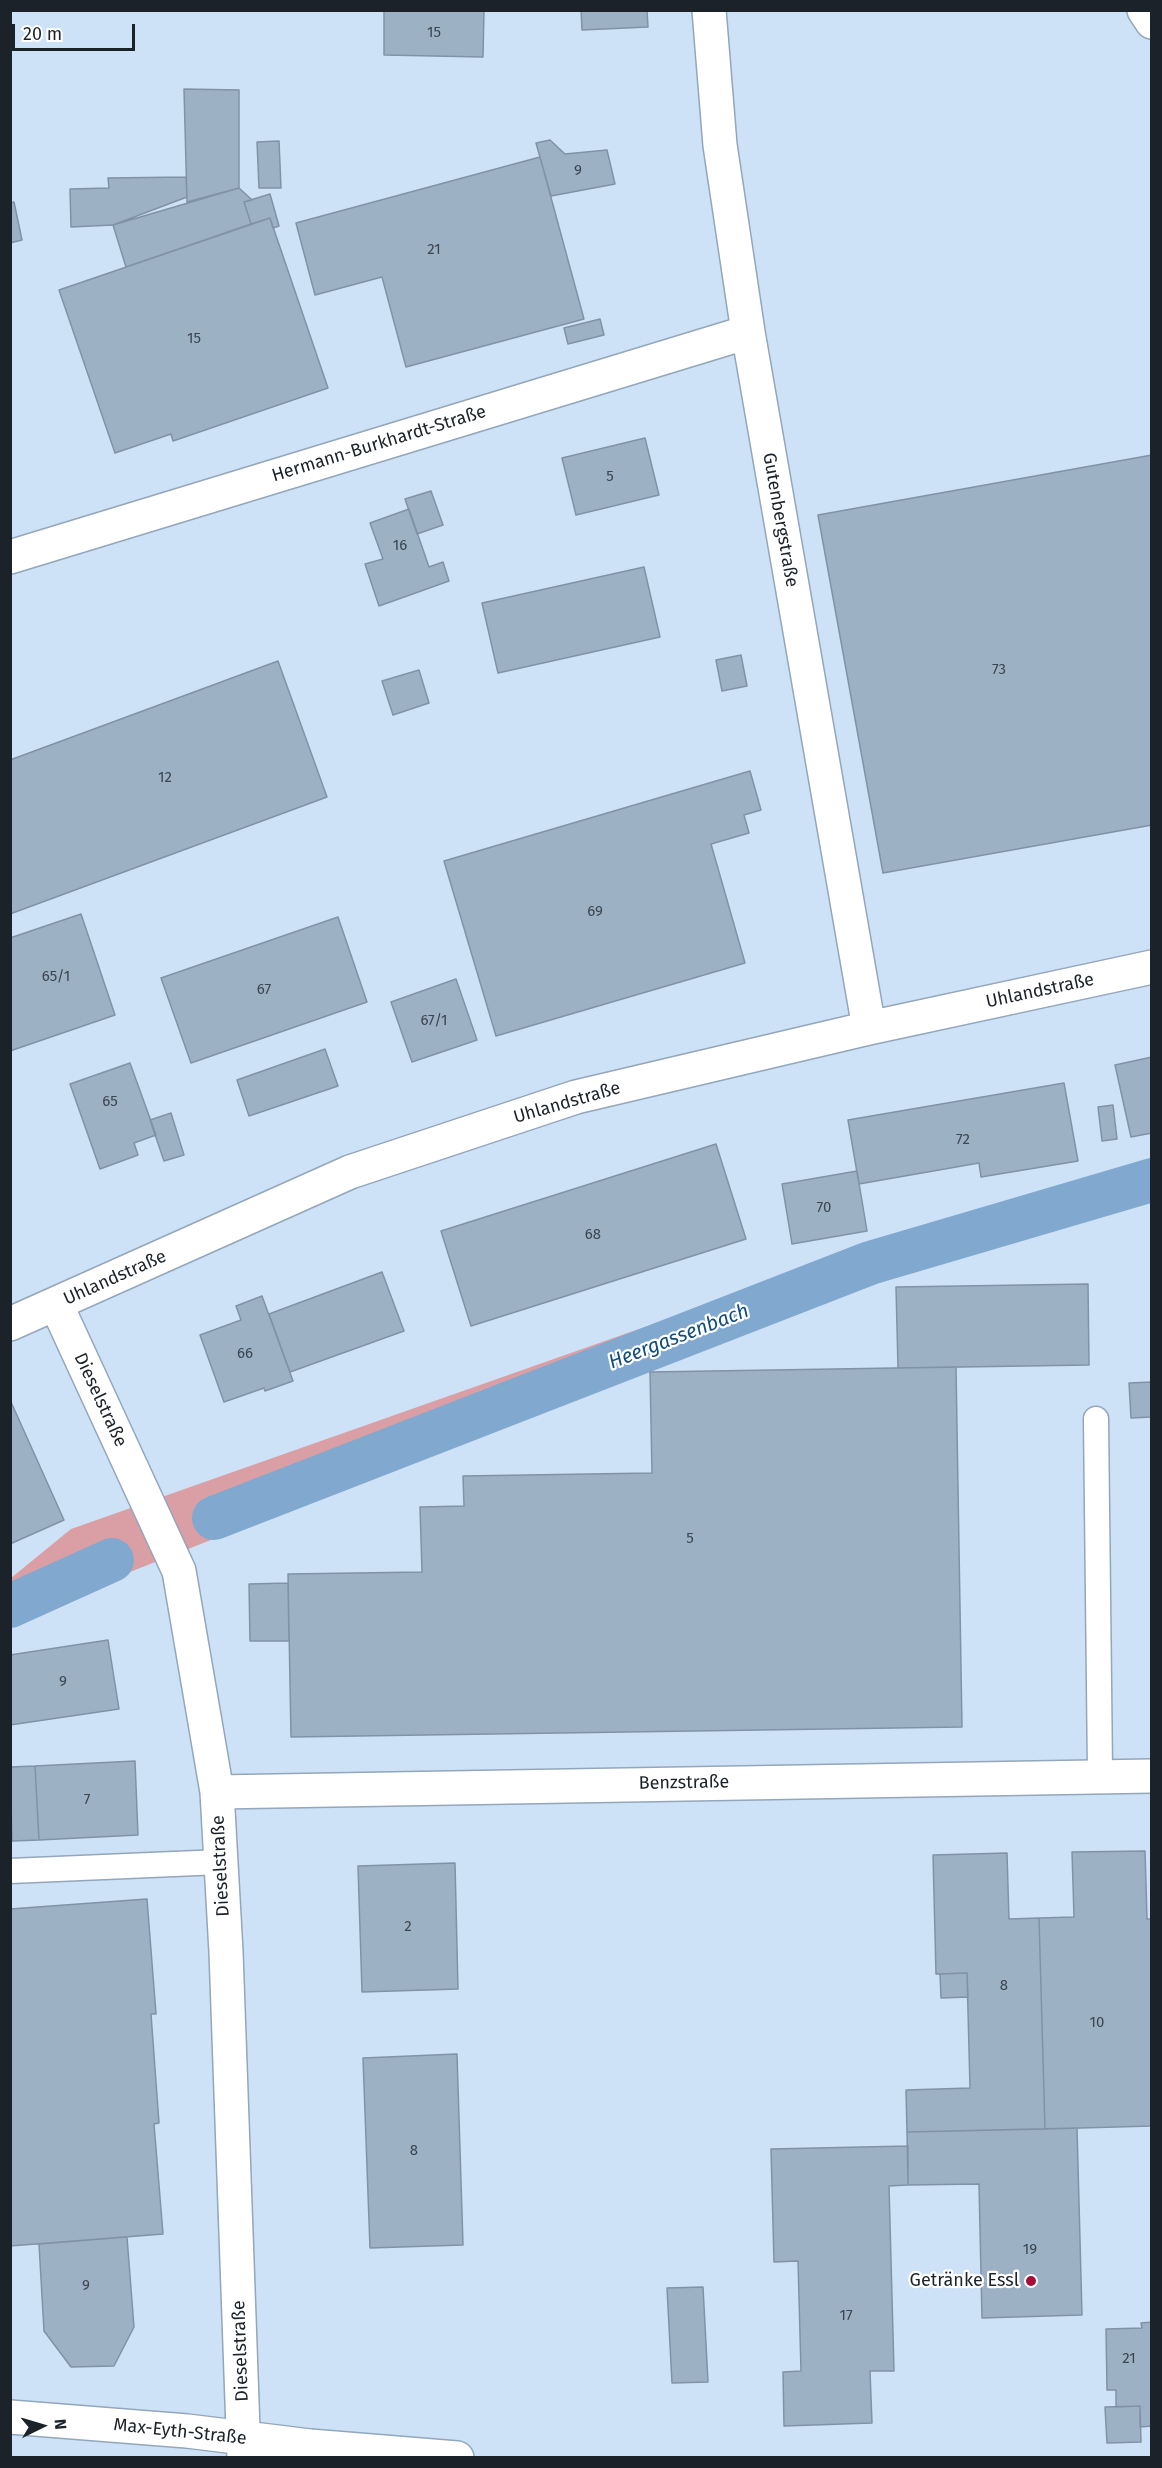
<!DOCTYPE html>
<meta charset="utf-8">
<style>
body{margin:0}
#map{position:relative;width:1162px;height:2468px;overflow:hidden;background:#cee2f7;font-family:"Fira Sans",sans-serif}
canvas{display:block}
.frame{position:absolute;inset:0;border:12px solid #1b222a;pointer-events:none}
.north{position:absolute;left:12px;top:2396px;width:60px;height:60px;-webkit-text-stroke:4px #fff;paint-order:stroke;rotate:85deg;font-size:16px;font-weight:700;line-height:24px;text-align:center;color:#1b222a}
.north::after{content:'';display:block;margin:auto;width:21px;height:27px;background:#1b222a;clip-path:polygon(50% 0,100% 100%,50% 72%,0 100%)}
.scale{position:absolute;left:12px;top:24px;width:123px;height:27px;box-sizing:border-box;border:3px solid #1b222a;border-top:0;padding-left:8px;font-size:18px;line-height:21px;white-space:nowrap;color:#1b222a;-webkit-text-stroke:4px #fff;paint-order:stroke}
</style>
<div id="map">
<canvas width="1162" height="2468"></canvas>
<div class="frame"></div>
<div class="north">N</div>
<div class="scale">20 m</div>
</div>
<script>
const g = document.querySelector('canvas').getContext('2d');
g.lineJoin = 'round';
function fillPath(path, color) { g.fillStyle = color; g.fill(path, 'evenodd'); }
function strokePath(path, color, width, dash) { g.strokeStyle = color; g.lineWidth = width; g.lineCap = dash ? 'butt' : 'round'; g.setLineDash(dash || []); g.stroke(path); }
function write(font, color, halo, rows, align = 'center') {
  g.font = font + ' "Fira Sans",sans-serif'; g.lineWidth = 4.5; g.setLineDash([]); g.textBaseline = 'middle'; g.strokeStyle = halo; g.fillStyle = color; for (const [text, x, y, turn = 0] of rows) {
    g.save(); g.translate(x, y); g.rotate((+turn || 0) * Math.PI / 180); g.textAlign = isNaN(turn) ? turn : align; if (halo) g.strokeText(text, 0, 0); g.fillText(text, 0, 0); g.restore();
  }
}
fillPath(new Path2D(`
 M1151,1159V1199L889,1272L11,1619V1578L71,1529L920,1230Z`), '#da9fa4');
strokePath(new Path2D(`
 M214,1518L870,1263L1152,1180
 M10,1606L112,1560`), '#81a8ce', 44);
const building = new Path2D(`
 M384,10H484L483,57L384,55Z
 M581,10H647L648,27L582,30Z
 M184,89L239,90V188L187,202Z
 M550,140L565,154L607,150L615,184L551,196L536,143Z
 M279,141L281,188H259L257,142Z
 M540,157L584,319L406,367L382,277L315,295L296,223Z
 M186,177L187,197L113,225L71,227L70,189L109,188L108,178Z
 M239,188L252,200L244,202L251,224L126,267L113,225Z
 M270,194L279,226L273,228L270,218L251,224L244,202Z
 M14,202L22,240L10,243V203Z
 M270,218L328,388L173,441L171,434L115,453L59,290Z
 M600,319L604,335L568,344L564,328Z
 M645,438L659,495L576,515L562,458Z
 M1152,455V825L883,873L818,515Z
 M431,491L443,525L417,534L405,499Z
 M409,509L429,567L443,562L449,581L379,606L365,564L383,559L370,523Z
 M644,567L660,637L498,673L482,603Z
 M741,655L747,686L722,691L716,660Z
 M278,661L327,797L10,914V760Z
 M419,670L429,703L393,715L382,681Z
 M750,771L761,810L744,815L749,833L711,844L745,963L496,1036L444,861Z
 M81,914L115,1015L10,1051V938Z
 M338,917L367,1002L191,1063L161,978Z
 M456,979L477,1040L412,1062L391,1002Z
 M325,1049L338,1086L249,1116L237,1080Z
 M1152,1057V1133L1131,1137L1115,1065Z
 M130,1063L156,1135L134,1143L138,1155L100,1169L70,1084Z
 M1064,1083L1078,1161L981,1177L979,1163L859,1184L848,1120Z
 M1113,1105L1117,1139L1102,1141L1098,1107Z
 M171,1113L184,1155L164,1161L150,1120Z
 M716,1144L746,1239L471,1326L441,1231Z
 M857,1171L867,1231L792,1244L782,1184Z
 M382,1272L404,1331L290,1372L269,1314Z
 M1088,1284L1089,1365L898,1368L896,1287Z
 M262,1296L293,1381L265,1391L264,1388L224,1402L200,1335L241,1320L236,1306Z
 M956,1367L962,1727L291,1737L288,1574L422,1572L420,1507L464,1506L463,1476L652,1473L650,1372Z
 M1152,1382V1417L1131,1418L1129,1383Z
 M11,1402L64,1520L10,1544V1403Z
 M288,1583L289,1641H250L249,1584Z
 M108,1640L119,1709L10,1725V1655Z
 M135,1761L138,1835L39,1840L35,1766Z
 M35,1766L39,1840L12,1841L10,1767Z
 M1145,1851L1147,1919H1152V2126L1045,2129L1039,1918L1074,1917L1072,1852Z
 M1007,1853L1009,1919L1039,1918L1045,2129L907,2132L906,2090L970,2088L967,1973L936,1974L933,1855Z
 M455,1863L458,1989L362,1992L358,1866Z
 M147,1899L156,2014H151L159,2123L154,2124L163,2234L10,2246V1909Z
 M967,1973L968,1997L941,1998L940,1974Z
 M457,2054L463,2245L370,2248L363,2058Z
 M1077,2128L1082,2315L982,2318L979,2184L908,2185L907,2132Z
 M908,2146V2185L889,2186L894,2371H870L872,2423L784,2426L783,2372L801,2371L798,2261L774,2262L771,2149Z
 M127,2237L134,2327L114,2366L71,2367L44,2331L39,2244Z
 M703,2287L708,2382L672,2383L667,2288Z
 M1152,2322V2426L1140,2427V2406L1116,2407V2390H1107L1106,2329L1142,2328L1141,2323Z
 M1140,2406L1141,2442L1107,2443L1105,2407Z`);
fillPath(building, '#9db1c5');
strokePath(building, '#8093a6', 1.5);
const service = new Path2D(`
 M1096,1419L1100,1771L1102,1777
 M10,1871L221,1862`);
const minor = new Path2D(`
 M709,10L720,145L748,332L869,1028
 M10,557L748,332
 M56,1304L179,1571L217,1792L226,1952L244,2458
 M10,1324L350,1172L576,1097L869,1028L1152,967
 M217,1792L1152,1776
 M10,2417L187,2431L310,2446L457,2458`);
const secondary = new Path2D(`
 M1144,10L1152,22`);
strokePath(service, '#93a6ba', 27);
strokePath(minor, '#93a6ba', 36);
strokePath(secondary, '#93a6ba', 36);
strokePath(service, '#fff', 24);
strokePath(minor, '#fff', 33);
strokePath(secondary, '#fff', 33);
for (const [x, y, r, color] of [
 [1031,2281,6,"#a60d3b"]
]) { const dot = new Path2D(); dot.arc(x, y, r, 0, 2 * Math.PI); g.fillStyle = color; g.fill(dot); strokePath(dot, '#fff', 2); }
write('15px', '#3c4651', null, [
 ["15",434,33],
 ["9",578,171],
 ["21",434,250],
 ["15",194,339],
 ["5",610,477],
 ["16",400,546],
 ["73",999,670],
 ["12",165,778],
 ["69",595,912],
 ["65/1",56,977],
 ["67",264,990],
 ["67/1",434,1021],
 ["65",110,1102],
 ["72",963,1140],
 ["70",824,1208],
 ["68",593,1235],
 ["66",245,1354],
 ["5",690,1539],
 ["9",63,1682],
 ["7",87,1800],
 ["2",408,1927],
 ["8",1004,1986],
 ["10",1097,2023],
 ["8",414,2151],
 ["19",1030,2250],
 ["9",86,2286],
 ["17",846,2316],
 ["21",1129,2359]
]);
write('18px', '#1b222a', '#fff', [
 ["Hermann-Burkhardt-Straße",379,444,-17],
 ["Gutenbergstraße",780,520,80],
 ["Uhlandstraße",1040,991,-12],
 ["Uhlandstraße",567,1103,-16],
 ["Uhlandstraße",115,1278,-24],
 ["Dieselstraße",100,1400,65],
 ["Benzstraße",684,1783,-1],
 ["Dieselstraße",221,1866,-93],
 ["Dieselstraße",241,2351,-92],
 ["Max-Eyth-Straße",180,2432,6]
]);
write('18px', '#1b222a', '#fff', [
 ["Getränke Essl",1019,2281]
], 'right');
write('italic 20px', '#104c7c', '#fff', [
 ["Heergassenbach",679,1337,-21]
]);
</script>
